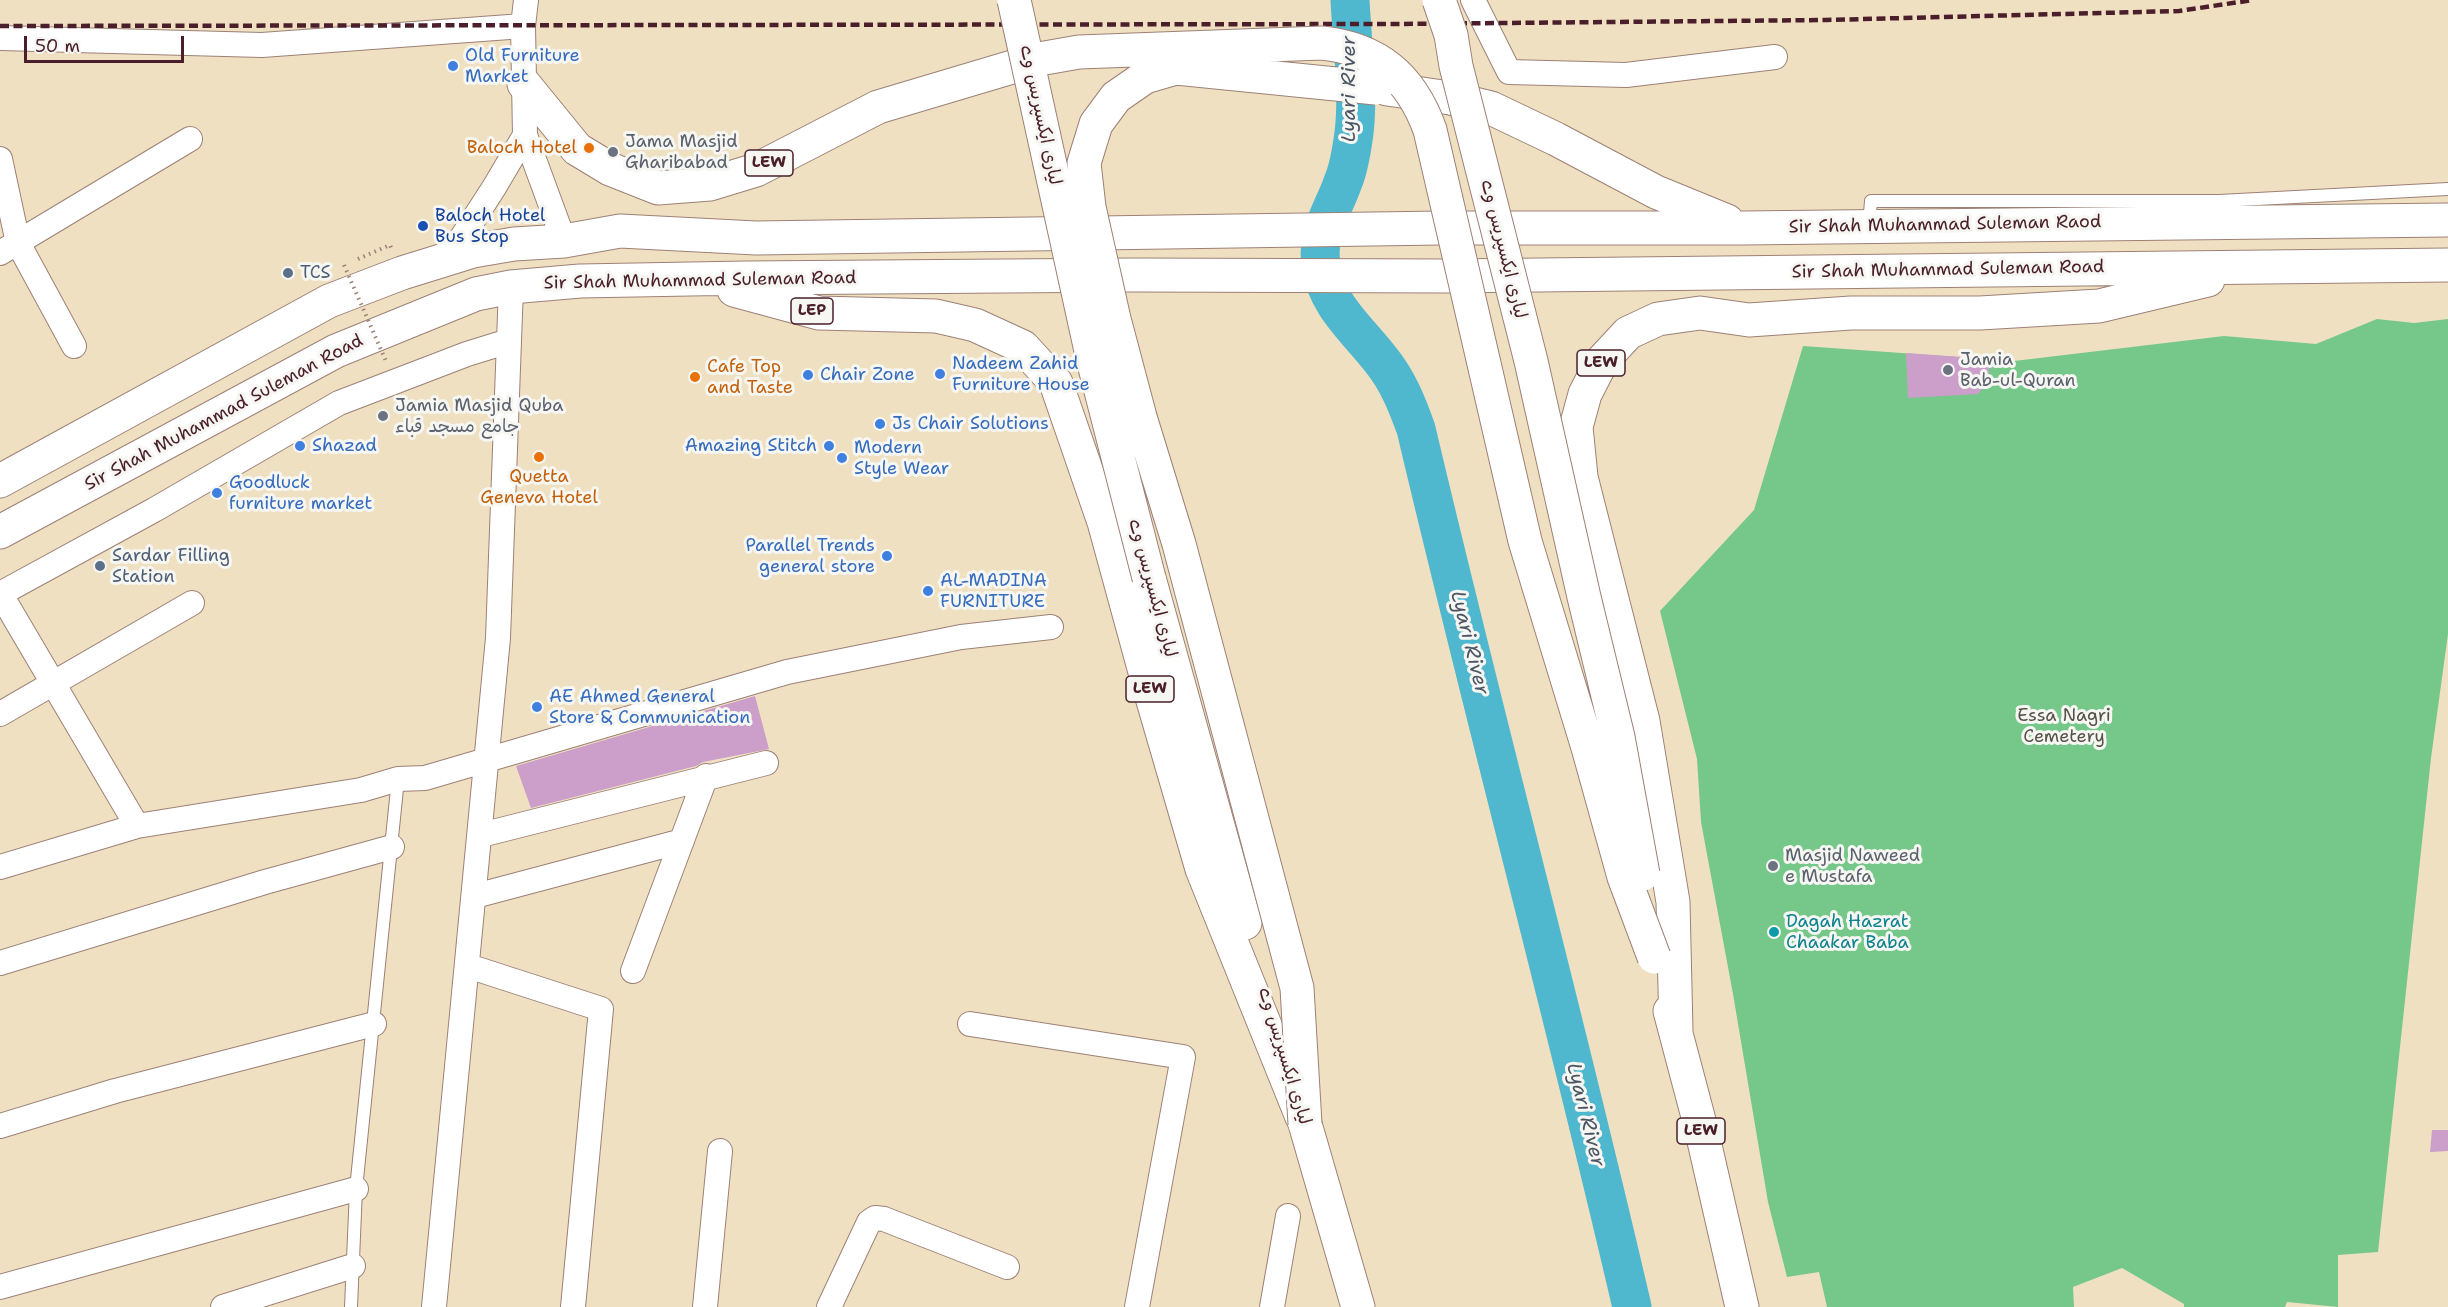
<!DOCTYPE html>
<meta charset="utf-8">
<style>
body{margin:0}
#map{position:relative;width:2448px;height:1307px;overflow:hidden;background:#f0e0c2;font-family:"Shantell Sans",sans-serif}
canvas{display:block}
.scale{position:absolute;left:24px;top:36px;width:160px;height:27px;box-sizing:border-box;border:3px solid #4a1f2b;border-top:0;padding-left:8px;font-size:18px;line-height:21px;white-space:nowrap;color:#4a1f2b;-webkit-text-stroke:4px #f6f6f2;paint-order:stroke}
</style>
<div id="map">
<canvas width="2448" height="1307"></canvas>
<div class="scale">50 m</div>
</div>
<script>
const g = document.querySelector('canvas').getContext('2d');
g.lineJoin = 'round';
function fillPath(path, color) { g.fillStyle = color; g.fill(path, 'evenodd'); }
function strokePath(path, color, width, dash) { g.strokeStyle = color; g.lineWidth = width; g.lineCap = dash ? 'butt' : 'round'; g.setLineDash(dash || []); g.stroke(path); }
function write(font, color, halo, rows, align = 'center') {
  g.font = font + ' "Shantell Sans","Playpen Sans Arabic",sans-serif'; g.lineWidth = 6; g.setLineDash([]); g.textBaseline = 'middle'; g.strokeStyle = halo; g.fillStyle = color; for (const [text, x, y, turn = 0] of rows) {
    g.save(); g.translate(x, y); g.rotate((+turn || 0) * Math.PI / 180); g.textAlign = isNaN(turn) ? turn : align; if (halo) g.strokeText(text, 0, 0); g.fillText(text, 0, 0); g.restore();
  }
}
fillPath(new Path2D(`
 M2377,319L2414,323L2448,319V634L2431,758L2378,1252L2338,1255V1307L2287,1302L2285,1307H2184V1304L2122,1268L2073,1287L2074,1307H1827L1819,1272L1787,1277L1768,1202L1733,994L1701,822L1697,759L1660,611L1754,510L1803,346L2014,361L2224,336L2316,344Z`), '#76c88a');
strokePath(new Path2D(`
 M1350,0C1352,42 1359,91 1354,133C1352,148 1349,168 1343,182C1333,211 1316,231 1321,265C1326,305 1358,330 1381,360C1398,381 1407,404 1416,429C1485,722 1564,1013 1632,1307`), '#50b8ce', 39);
fillPath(new Path2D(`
 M1906,353L1990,359L1988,381L1978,394L1908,398Z
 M755,696L769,749L703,762L696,766L531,808L516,766Z
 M2432,1130H2448V1151L2430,1152Z`), '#cc9eca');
const lane = new Path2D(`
 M1869,225L1871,201H2219L2448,189
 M351,1307L356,1189L398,779`);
const street = new Path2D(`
 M1473,0L1509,72L1626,75L1775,57
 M0,38L262,45L523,26
 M525,135L564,241
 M0,159L18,243L74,346
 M0,253L190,139
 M448,259L495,186L525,135L523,26L526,0
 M0,593L137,826
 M0,594L154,510L339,403L467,354L509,341
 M0,714L192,603
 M481,835L766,763
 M0,867L137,826L361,790L398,779L425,778L787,672L961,637L1051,627
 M475,896L682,841
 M0,963L265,882L392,847
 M468,966L601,1009L573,1307
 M633,971L706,776
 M970,1024L1183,1057L1137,1307
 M0,1126L115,1091L374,1024
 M0,1287L356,1189
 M223,1307L353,1266
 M434,1307L498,638L511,287
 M705,1307L720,1151
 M829,1307L869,1222L875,1218L884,1219L1007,1267
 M1272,1307L1288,1216`);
const highway = new Path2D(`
 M524,84L577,149L610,169L658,188L710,184L756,170L878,107L1039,59
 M1387,89L1450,98L1491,108L1556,139L1656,192L1727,221
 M734,290L819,313L936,316L975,325L1023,347L1056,383L1104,522L1151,694L1202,869L1302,1117
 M0,481L329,301L402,273L473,251L514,244L564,241L620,231L756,238L1441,228H1743L2448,220
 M0,532L336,351L476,294L511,287L580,281L746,278L1134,275L1448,276L2448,265
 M1149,578L1245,923
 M1670,1011L1701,1128L1742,1307
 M1676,1031L1673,902L1643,721L1581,477L1576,427L1585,394L1602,361L1628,333L1658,319L1700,313L1749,320L1851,313H1980L2099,306L2208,280
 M1297,1096L1358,1307`);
strokePath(lane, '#9d8076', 14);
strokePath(street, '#9d8076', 26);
strokePath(highway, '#9d8076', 35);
strokePath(new Path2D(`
 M358,259L390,245L392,250`), '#9d8076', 4, [1.5, 4.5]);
strokePath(lane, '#fff', 12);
strokePath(street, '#fff', 24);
strokePath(highway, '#fff', 33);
strokePath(new Path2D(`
 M0,26L1395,24L1826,20L2179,11L2253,0`), '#4a1f2b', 4.5, [9, 4.5]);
const highwayBridge = new Path2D(`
 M1014,0L1093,360L1149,578
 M1439,0L1451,35L1456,66L1531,361L1584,597L1618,737L1643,874
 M1039,59L1079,52L1322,43C1378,49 1411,77 1430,130L1525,541L1589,751L1624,877L1654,957
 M1305,1124L1297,988L1179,544L1140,417L1114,319L1089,207L1084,163L1096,124L1116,97L1145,77L1176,68L1376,88`);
strokePath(highwayBridge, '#9d8076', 35, []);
strokePath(new Path2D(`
 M344,265L386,361`), '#9d8076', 4, [1.5, 4.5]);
strokePath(highwayBridge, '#fff', 33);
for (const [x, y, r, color] of [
 [453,66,6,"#3f7fe0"],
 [589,148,6,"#e8710a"],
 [613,152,6,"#6b7280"],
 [423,226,6,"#1a4fb4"],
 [288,273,6,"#5c6f8a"],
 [1948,370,6,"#6b7280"],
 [940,374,6,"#3f7fe0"],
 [808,375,6,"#3f7fe0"],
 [695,377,6,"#e8710a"],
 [383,416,6,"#6b7280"],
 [880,424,6,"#3f7fe0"],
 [300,446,6,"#3f7fe0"],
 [829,446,6,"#3f7fe0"],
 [539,457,6,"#e8710a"],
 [842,458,6,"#3f7fe0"],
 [217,493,6,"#3f7fe0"],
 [887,556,6,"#3f7fe0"],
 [100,566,6,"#5c6f8a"],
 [928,591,6,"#3f7fe0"],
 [537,707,6,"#3f7fe0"],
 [1773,866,6,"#6b7280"],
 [1774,932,6,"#0f9aa8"]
]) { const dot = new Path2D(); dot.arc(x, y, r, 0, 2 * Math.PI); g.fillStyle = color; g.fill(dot); strokePath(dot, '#f6f6f2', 2); }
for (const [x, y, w] of [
 [769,163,48],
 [812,311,42],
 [1601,363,48],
 [1150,689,48],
 [1701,1131,48]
]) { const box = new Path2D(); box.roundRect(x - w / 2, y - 13, w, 26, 4.5); g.fillStyle = '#f6f6f2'; g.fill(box); strokePath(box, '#4a1f2b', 1.5); }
write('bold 16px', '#4a1f2b', null, [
 ["LEW",769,163],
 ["LEP",812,311],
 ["LEW",1601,363],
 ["LEW",1150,689],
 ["LEW",1701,1131]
]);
write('18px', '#366cbe', '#f6f6f2', [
 ["Old Furniture",465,56],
 ["Market",465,77],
 ["Nadeem Zahid",952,364],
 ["Furniture House",952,385],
 ["Chair Zone",820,375],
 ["Js Chair Solutions",892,424],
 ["Shazad",312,446],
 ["Amazing Stitch",817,446,"right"],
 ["Modern",854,448],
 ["Style Wear",854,469],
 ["Goodluck",229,483],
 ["furniture market",229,504],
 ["Parallel Trends",875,546,"right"],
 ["general store",875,567,"right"],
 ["AL-MADINA",940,581],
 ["FURNITURE",940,602],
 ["AE Ahmed General",549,697],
 ["Store & Communication",549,718]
], 'left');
write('18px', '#4a1f2b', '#f6f6f2', [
 ["لیاری ایکسپریس وے",1040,115,78],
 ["Sir Shah Muhammad Suleman Raod",1945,225,-1],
 ["لیاری ایکسپریس وے",1503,249,76],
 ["Sir Shah Muhammad Suleman Road",1948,270,-1],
 ["Sir Shah Muhammad Suleman Road",700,281,-1],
 ["Sir Shah Muhammad Suleman Road",224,413,-28],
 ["لیاری ایکسپریس وے",1152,588,75],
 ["لیاری ایکسپریس وے",1284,1056,73]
]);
write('18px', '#5b616d', '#f6f6f2', [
 ["Jama Masjid",625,142],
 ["Gharibabad",625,163],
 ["Jamia",1960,360],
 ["Bab-ul-Quran",1960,381],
 ["Jamia Masjid Quba",395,406],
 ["جامع مسجد قباء",395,427],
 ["Masjid Naweed",1785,856],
 ["e Mustafa",1785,877]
], 'left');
write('18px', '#c56008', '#f6f6f2', [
 ["Baloch Hotel",577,148],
 ["Cafe Top",707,367,"left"],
 ["and Taste",707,388,"left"],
 ["Quetta",539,477,"center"],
 ["Geneva Hotel",539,498,"center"]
], 'right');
write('18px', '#164399', '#f6f6f2', [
 ["Baloch Hotel",435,216],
 ["Bus Stop",435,237]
], 'left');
write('18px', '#4e5e75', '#f6f6f2', [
 ["TCS",300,273],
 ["Sardar Filling",112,556],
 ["Station",112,577]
], 'left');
write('18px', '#575248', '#f6f6f2', [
 ["Essa Nagri",2064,716],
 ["Cemetery",2064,737]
]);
write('18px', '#0d838f', '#f6f6f2', [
 ["Dagah Hazrat",1786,922],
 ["Chaakar Baba",1786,943]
], 'left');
write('italic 20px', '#4c5564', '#f6f6f2', [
 ["Lyari River",1350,89,-90],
 ["Lyari River",1469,643,76],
 ["Lyari River",1585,1115,76]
]);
</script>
